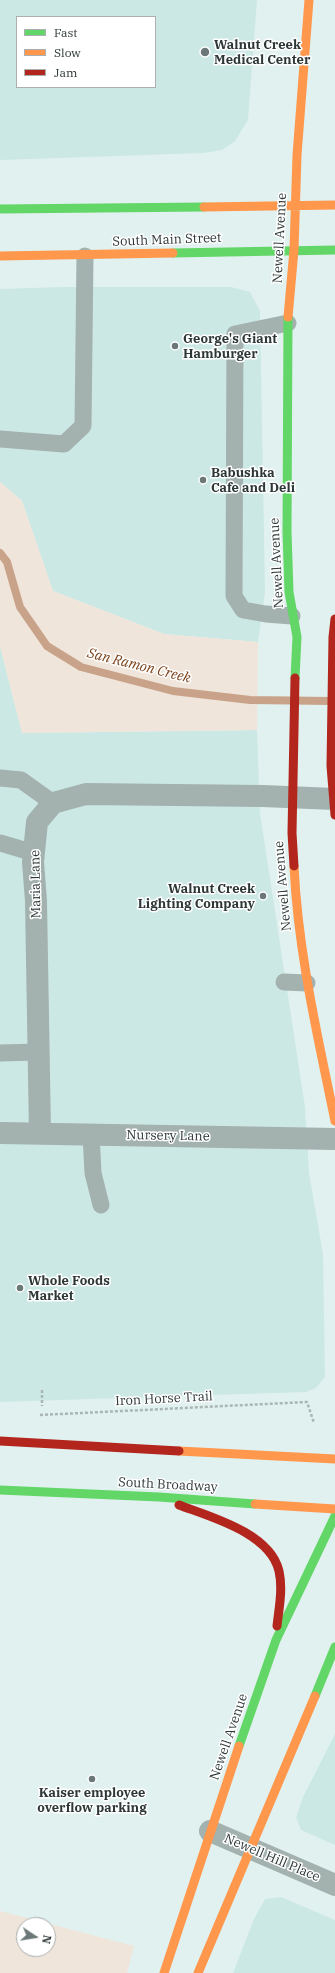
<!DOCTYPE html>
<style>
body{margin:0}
#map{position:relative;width:335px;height:1973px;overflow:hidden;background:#e1f1ef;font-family:"IBM Plex Serif",serif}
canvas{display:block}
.legend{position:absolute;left:16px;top:16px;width:140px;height:72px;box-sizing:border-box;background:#fff;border:1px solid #abafaf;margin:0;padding:5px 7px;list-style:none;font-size:12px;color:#2c3736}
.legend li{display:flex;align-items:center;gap:8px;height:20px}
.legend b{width:20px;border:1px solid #abafaf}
.north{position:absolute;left:16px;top:1917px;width:40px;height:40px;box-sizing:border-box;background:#fff;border:1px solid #abafaf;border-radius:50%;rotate:102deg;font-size:11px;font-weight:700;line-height:16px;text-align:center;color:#2c3736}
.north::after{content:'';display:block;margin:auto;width:14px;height:18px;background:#6b7877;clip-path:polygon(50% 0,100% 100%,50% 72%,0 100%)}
</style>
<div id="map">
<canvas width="335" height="1973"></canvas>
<ul class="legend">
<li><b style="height:5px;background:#63d668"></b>Fast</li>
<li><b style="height:5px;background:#ff974d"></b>Slow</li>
<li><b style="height:5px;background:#b3261e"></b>Jam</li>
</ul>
<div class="north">N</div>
</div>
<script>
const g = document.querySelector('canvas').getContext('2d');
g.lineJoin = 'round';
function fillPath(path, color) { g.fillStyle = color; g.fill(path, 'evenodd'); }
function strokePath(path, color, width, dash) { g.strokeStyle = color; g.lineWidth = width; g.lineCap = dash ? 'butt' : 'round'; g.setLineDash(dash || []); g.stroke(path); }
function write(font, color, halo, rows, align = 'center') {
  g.font = font + ' "IBM Plex Serif",serif'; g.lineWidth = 3; g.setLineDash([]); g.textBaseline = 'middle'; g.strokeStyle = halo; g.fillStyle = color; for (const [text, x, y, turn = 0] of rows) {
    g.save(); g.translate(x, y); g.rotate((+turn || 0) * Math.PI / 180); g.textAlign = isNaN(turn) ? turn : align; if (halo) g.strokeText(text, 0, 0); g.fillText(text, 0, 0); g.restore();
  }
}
fillPath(new Path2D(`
 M0,0H257L248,120L235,141L222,150L204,153L0,160ZM17,17H155V87H17Z
 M62,287H231L250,292L260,311L265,592L258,642L164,634L53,591L22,501L0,482V289Z
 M0,646L22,733L257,730L260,813L305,1107L309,1173L323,1254L325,1377L316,1388L306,1392L0,1402Z
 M335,1734V1845L301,1830L296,1817L303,1797Z
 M281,1897L335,1920V1973H233L254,1919L265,1899Z`), '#cce8e5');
fillPath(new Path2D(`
 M0,482L22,501L53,591L164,634L258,642L257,730L22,733L0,646Z
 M0,1911L134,1946L127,1973H0ZM24,1925H48V1949H24Z`), '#f0e5da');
strokePath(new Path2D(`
 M0,553L7,562L20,607L47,646L81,667L173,691L250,700L331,701`), '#c8a389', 8);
strokePath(new Path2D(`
 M42,1390V1406
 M40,1415L307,1402L314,1423`), '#aab6b4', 2.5, [3, 2]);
strokePath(new Path2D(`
 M288,323L235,334L234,596L243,610L266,614L292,616
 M0,439L64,444L83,426L85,256
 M0,778L21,780L53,803
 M0,843L34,853
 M284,982L307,983
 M0,1053L39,1052
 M91,1134L93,1173L101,1205`), '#a3b1af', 17);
strokePath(new Path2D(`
 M0,1133L335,1139
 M40,1133L36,901L33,862L37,822L53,803L86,794L263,796L334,799
 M210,1831L335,1885`), '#a3b1af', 22);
strokePath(new Path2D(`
 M0,209L204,207
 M173,253L335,250
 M288,317L287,532L289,592L297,637L295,678
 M0,1490L159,1497L255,1504
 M315,1696L335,1647
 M239,1746L276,1640L335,1516`), '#63d668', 9);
strokePath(new Path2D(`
 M204,207L335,205
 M0,256L173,253
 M288,317L294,250L297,155L309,0
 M294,866C298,953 318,1037 335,1121
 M179,1451L335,1459
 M255,1504L335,1509
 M164,1973L239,1746
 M198,1973L315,1696`), '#ff974d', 9);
strokePath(new Path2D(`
 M335,619L333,637L331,766L335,815
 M294,866L292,833L295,678
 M0,1441L179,1451
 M179,1505C211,1517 270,1533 279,1571C283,1589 279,1608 277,1626`), '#b3261e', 9);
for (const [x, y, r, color] of [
 [205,52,5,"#6b7877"],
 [175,346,4,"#6b7877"],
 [203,480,4,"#6b7877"],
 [263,896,4,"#6b7877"],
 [20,1288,4,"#6b7877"],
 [92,1779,4,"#6b7877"]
]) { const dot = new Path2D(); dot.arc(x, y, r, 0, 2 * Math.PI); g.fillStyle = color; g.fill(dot); strokePath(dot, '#fff', 1.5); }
write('bold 13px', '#2c3736', '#fff', [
 ["Walnut Creek",214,45],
 ["Medical Center",214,60],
 ["George's Giant",183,339],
 ["Hamburger",183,354],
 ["Babushka",211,473],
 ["Cafe and Deli",211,488],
 ["Walnut Creek",255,889,"right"],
 ["Lighting Company",255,904,"right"],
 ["Whole Foods",28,1281],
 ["Market",28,1296],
 ["Kaiser employee",92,1793,"center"],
 ["overflow parking",92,1808,"center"]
], 'left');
write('13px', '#2c3736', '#fff', [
 ["Newell Avenue",280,238,-87],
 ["South Main Street",167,240,-2],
 ["Newell Avenue",277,563,-93],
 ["Maria Lane",36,884,-91],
 ["Newell Avenue",283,886,-95],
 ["Nursery Lane",168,1136,1],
 ["Iron Horse Trail",164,1399,-3],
 ["South Broadway",168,1485,3],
 ["Newell Avenue",229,1737,-71],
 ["Newell Hill Place",272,1858,23]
]);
write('italic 14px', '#7b4119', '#fff', [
 ["San Ramon Creek",139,666,14]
]);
</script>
